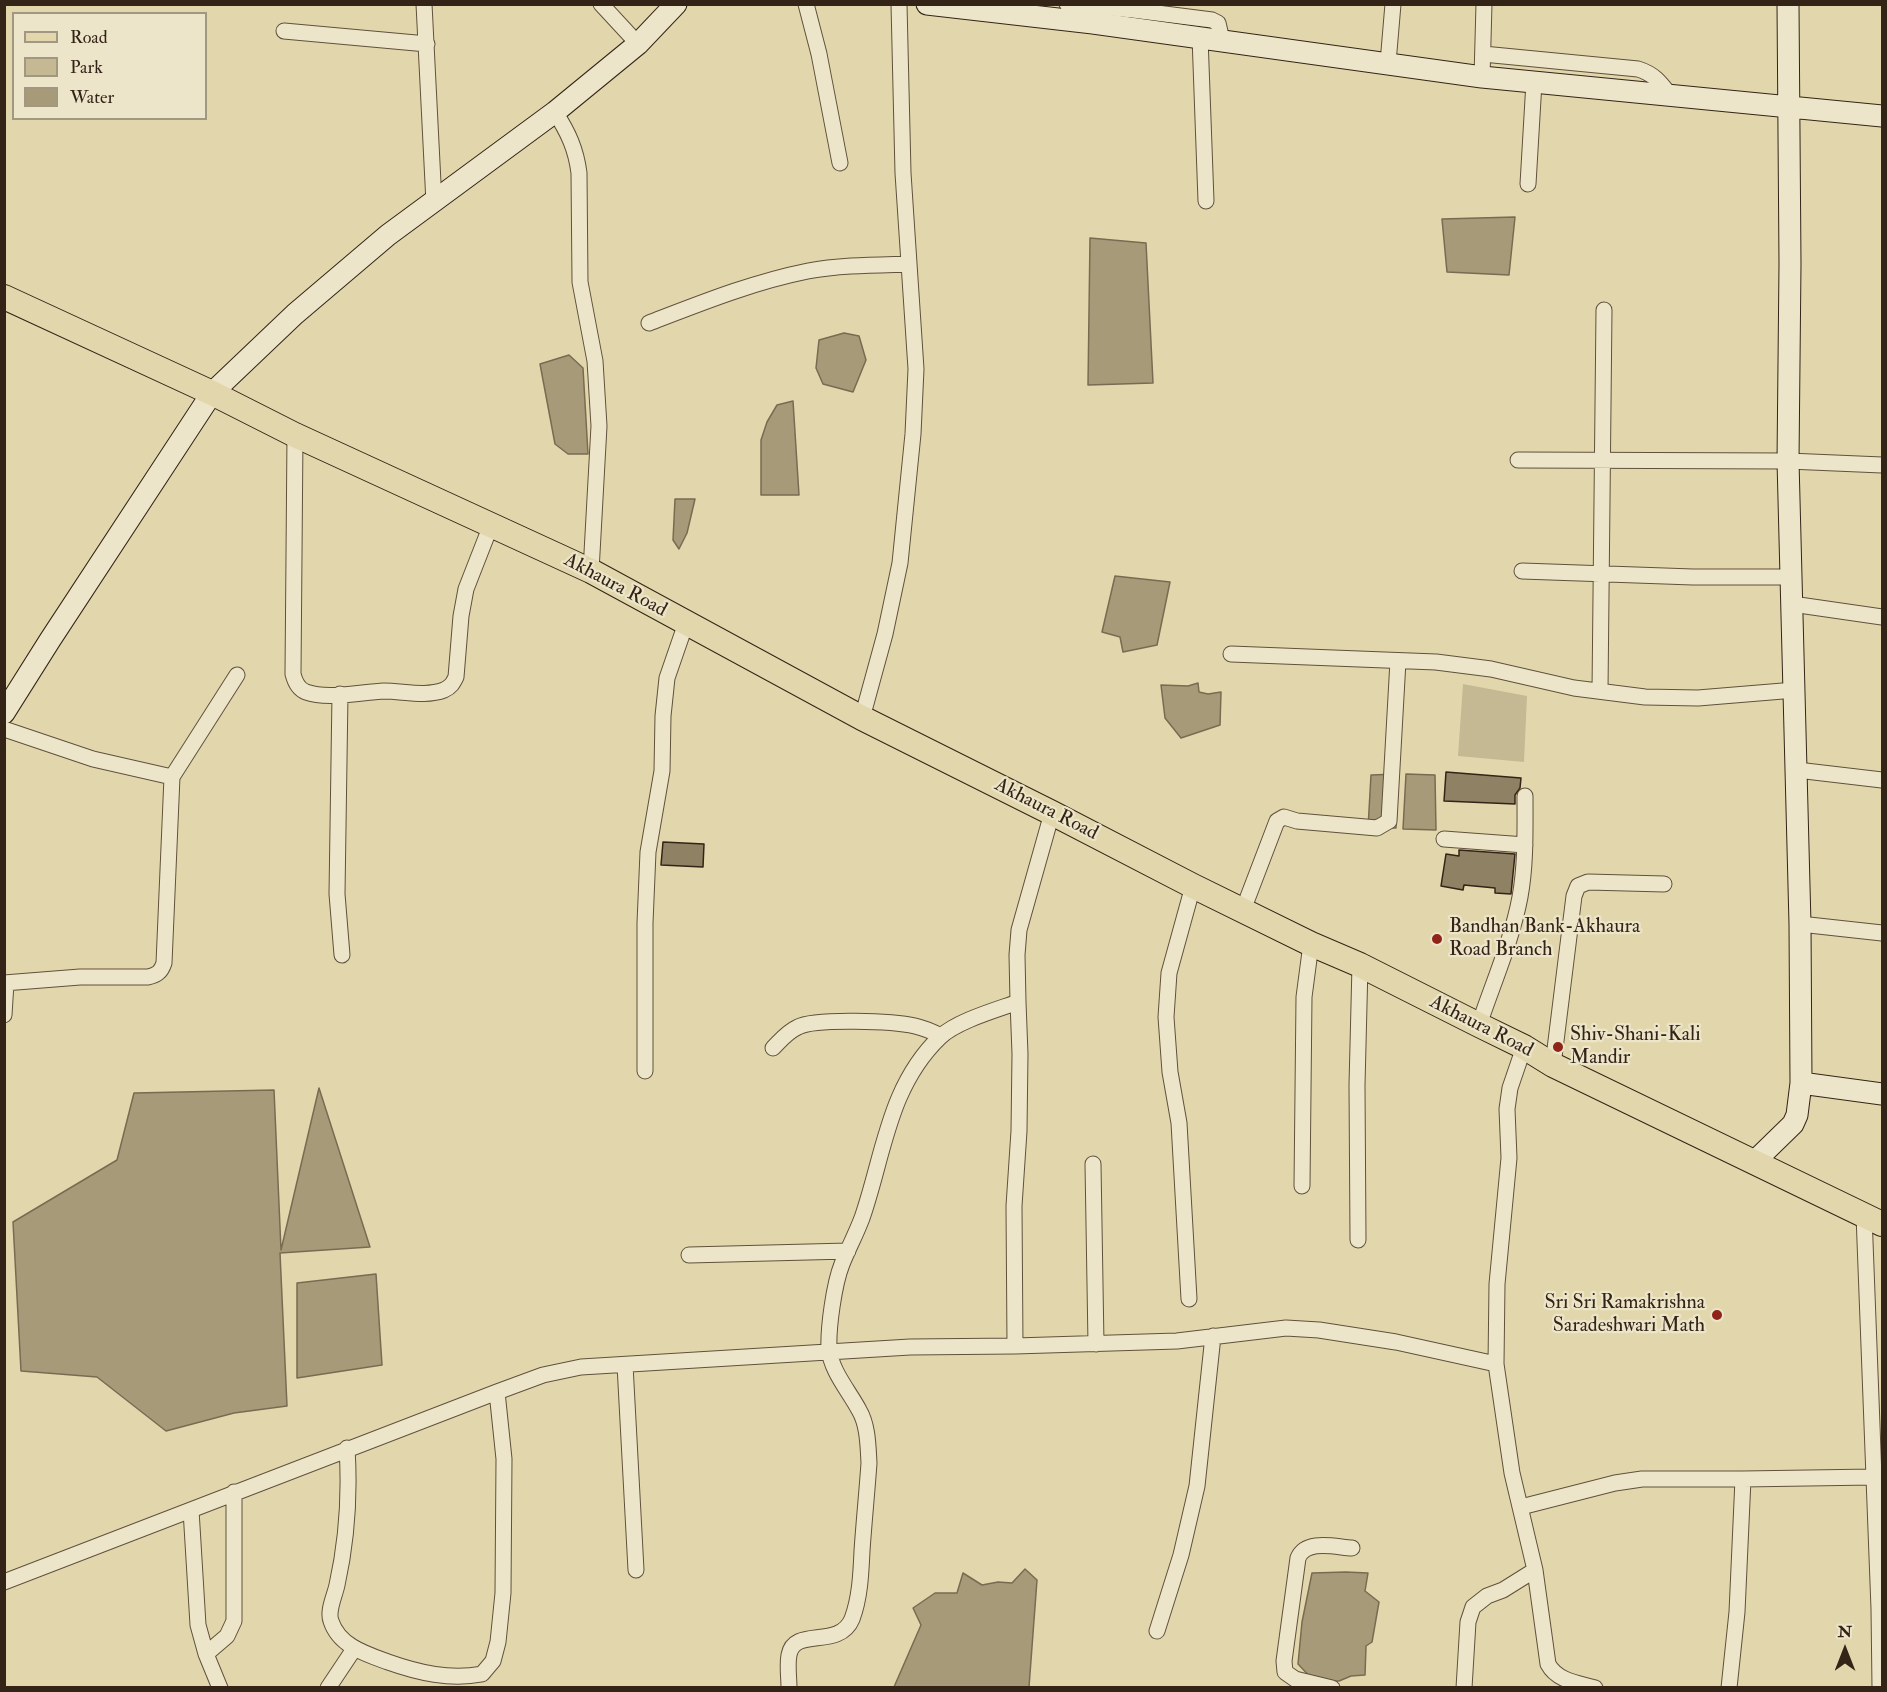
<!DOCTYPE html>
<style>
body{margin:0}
#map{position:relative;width:1887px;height:1692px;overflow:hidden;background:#e2d7ac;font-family:"IM FELL Double Pica",serif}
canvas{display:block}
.frame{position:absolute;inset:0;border:6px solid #342417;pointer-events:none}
.legend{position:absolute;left:12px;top:12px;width:195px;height:108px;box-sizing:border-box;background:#ece5c9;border:2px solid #a29882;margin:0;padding:8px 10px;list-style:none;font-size:18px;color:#342417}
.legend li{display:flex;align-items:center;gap:12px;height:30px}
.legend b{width:30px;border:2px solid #a29882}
.north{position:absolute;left:1815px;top:1620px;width:60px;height:60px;-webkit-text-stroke:4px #ece5c9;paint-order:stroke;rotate:0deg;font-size:16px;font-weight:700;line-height:24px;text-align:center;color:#342417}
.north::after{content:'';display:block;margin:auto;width:21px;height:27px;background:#342417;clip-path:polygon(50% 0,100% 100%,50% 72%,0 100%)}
</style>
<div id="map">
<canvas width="1887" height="1692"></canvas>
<div class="frame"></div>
<ul class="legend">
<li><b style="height:8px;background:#e2d7ac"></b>Road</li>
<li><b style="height:16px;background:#c4b993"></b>Park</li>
<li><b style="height:16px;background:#a79a79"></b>Water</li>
</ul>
<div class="north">N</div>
</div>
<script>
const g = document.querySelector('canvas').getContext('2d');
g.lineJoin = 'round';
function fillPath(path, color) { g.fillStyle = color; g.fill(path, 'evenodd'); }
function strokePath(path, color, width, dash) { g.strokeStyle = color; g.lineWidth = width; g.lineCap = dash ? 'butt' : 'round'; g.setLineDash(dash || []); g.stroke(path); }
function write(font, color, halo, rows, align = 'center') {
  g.font = font + ' "IM FELL Double Pica",serif'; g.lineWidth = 4.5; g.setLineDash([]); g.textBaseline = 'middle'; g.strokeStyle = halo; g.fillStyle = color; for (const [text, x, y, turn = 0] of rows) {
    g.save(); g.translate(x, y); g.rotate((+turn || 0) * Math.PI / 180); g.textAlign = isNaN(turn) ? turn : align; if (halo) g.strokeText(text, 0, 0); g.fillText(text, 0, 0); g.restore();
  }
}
fillPath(new Path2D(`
 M1463,684L1527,696L1524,762L1458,756Z`), '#c4b993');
const water = new Path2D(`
 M1515,217L1509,275L1447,272L1442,219Z
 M1090,238L1146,243L1153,383L1088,385Z
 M844,333L859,336L866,360L853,392L823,384L816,368L819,340Z
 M569,355L583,368L588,454H568L555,444L540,364Z
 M793,401L799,495H761V440L767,422L777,405Z
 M675,499H695L687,533L679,549L673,540Z
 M1115,576L1170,582L1157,645L1123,652L1120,637L1102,632Z
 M1198,683L1199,692L1208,694L1221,692L1220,725L1181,738L1165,718L1161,685L1188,686Z
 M1398,774L1396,828H1368L1371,775Z
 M1406,774L1435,775L1436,830L1403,829Z
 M319,1088L370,1247L280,1253L287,1406L234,1413L166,1431L97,1377L21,1371L13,1222L117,1160L134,1093L274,1090L281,1250Z
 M376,1274L382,1365L297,1378V1283Z
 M1025,1569L1037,1580L1029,1687H894L921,1625L913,1608L935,1593H957L963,1573L982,1585L998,1582L1012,1583Z
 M1346,1572L1368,1573L1365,1591L1379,1602L1372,1642L1366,1646L1365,1675L1351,1676L1339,1681H1314L1298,1664L1302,1622L1312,1573Z`);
fillPath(water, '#a79a79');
strokePath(water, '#796b52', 1.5);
const building = new Path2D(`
 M1446,772L1521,778L1520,788L1515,795V804L1444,801Z
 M663,842L704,844L703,867L661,865Z
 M1459,850L1515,854L1511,894L1495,893V888L1464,885L1463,890L1441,886L1446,854L1459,856Z`);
fillPath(building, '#8e8164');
strokePath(building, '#342417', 1.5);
const street = new Path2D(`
 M424,4L434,203
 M601,4L638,44
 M806,4L819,54L840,163
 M1067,4L1133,10L1212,20L1218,23L1222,40
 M284,31L427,44
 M1200,37L1206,201
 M1483,54L1638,69C1654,74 1660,82 1670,95
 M1388,63L1393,4
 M1482,77L1484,4
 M555,112C568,132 576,149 579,173L580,282L595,361L599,426L591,571
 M1528,184L1534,82
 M649,323C701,303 753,282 808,271C841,265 876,265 909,264
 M295,435L293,674C295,682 298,689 306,692C328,700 361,692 384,691C403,691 426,697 444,690C451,687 453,683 456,677L461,616L466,589L491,525
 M1518,460L1788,461L1882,465
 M1522,571L1693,577H1792
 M1792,604L1882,617
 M1231,654L1436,662L1491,669L1574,688L1645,697L1698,698L1795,690
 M1600,691L1604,310
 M340,694L337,894L342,955
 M862,718L885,634L900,563L913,434L916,369L903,173L899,4
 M4,729L93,759L172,777
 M1797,770L1882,780
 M1444,839L1525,845
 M1243,910L1277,821L1284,817L1297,821L1377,828L1389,821L1398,661
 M1800,924L1882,933
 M4,983L80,977H148C157,975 161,972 164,963L172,777L237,675
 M4,1015L6,983
 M1479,1025C1493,983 1512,940 1520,897C1526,864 1525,830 1525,796
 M1524,1047L1510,1088L1507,1109L1509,1158L1497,1284L1496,1364L1512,1473L1535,1570L1548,1664C1557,1681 1578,1683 1595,1688
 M773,1048C781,1040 787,1032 798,1027C815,1018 894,1021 915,1026C924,1028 933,1032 941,1036
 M1553,1065L1574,896L1578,886L1588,882L1664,884
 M645,1071V923L648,852L662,771L663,716L667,678L686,623
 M1093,1164L1096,1344
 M1302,1186L1304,997L1311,944
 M1864,1215L1879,1609L1880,1688
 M1358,1240L1357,1085L1360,965
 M689,1255L848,1251
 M1189,1299L1179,1123L1170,1072L1166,1017L1169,973L1193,886
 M1015,1346L1014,1206L1019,1131L1020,1054L1018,1002
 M625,1365L636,1570
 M347,1448C350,1495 347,1540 337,1585C335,1595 327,1611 331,1621C339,1646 366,1654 388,1662C419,1673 450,1680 482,1674L493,1661L498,1642L503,1593L504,1459L497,1392
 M1521,1507L1615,1483L1642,1479H1743
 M191,1510L198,1625L206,1654L220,1688
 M4,1582L497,1392L543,1375L581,1367L910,1347L1015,1346L1177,1341L1286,1328L1319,1330L1396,1342L1496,1364
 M1157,1631L1181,1555L1197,1486L1213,1336
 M206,1654L227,1636L234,1621V1492
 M328,1688L354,1649
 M789,1688C789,1677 787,1665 789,1655C794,1626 839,1650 852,1619C860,1598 861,1573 862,1551C864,1521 867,1492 869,1463C868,1446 868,1425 859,1410C849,1391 831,1371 829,1349C828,1328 834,1284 842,1264C848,1249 856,1234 862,1218C884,1155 888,1087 940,1037C957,1021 996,1010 1018,1002L1017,955L1019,930L1052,813
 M1332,1688L1295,1679L1285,1672L1284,1661L1298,1558C1306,1539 1335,1547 1352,1548
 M1464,1688L1468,1622L1473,1607L1487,1596L1503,1590L1535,1570
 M1729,1688L1737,1612L1743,1479L1873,1477`);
const secondary = new Path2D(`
 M927,4L1093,23L1482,77L1882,116
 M4,713L50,640L212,393L295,314L388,235L555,112L638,44L676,4
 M1801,1083L1882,1094
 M1754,1162L1793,1124L1797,1115L1801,1083L1800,924L1788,461L1790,264L1788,4`);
const primary = new Path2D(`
 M4,297L212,393L295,435L591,571L862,718L1052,813L1193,886L1311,944L1360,965L1479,1025L1524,1047L1553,1065L1882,1224`);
strokePath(street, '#60513c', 17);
strokePath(secondary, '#342417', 23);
strokePath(primary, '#342417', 26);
strokePath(street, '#ece5c9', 15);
strokePath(secondary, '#ece5c9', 21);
strokePath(primary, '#e2d7ac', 24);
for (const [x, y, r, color] of [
 [1437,939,6,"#8f2418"],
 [1558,1047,6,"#8f2418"],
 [1717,1315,6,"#8f2418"]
]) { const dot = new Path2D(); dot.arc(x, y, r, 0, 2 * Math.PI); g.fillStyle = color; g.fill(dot); strokePath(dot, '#ece5c9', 2); }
write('20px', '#342417', '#ece5c9', [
 ["Akhaura Road",615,586,28],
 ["Akhaura Road",1046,810,27],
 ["Akhaura Road",1481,1027,27]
]);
write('20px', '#342417', '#ece5c9', [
 ["Bandhan Bank-Akhaura",1449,928],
 ["Road Branch",1449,951],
 ["Shiv-Shani-Kali",1570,1036],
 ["Mandir",1570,1059],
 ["Sri Sri Ramakrishna",1705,1304,"right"],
 ["Saradeshwari Math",1705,1327,"right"]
], 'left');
</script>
